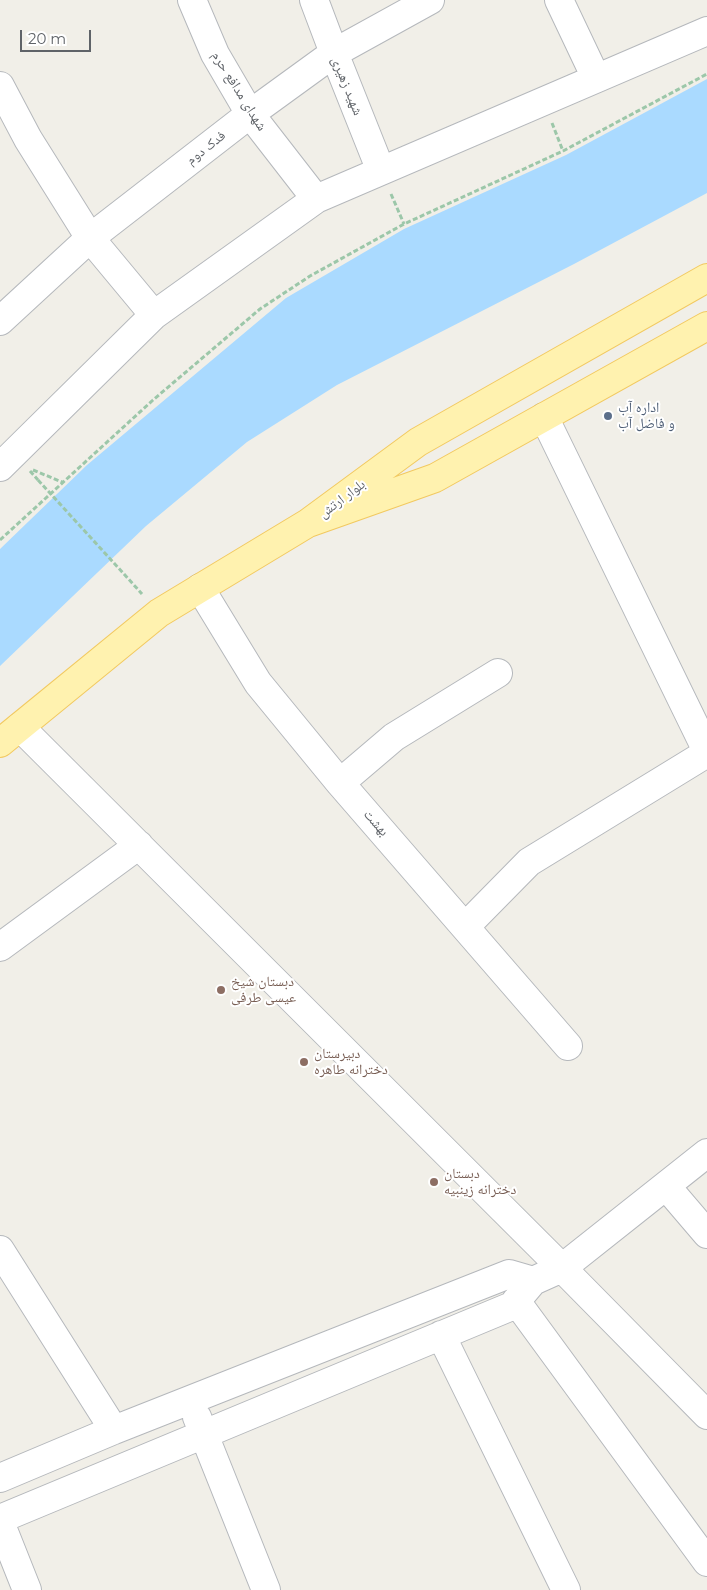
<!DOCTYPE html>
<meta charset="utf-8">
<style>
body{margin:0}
#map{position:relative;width:707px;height:1590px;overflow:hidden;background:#f1efe8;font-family:Montserrat,sans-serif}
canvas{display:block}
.scale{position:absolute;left:20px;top:30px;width:71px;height:22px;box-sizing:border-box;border:2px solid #5f6368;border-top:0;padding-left:6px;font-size:15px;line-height:18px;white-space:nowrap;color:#5f6368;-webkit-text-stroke:4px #fff;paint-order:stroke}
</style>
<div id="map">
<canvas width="707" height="1590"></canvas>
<div class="scale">20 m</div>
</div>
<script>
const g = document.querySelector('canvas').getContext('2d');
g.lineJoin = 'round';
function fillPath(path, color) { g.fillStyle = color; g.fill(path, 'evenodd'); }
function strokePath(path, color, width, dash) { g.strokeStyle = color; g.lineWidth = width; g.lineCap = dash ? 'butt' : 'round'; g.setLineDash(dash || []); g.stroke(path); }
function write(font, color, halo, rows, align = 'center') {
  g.font = font + ' Montserrat,"Noto Naskh Arabic",sans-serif'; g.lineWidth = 4; g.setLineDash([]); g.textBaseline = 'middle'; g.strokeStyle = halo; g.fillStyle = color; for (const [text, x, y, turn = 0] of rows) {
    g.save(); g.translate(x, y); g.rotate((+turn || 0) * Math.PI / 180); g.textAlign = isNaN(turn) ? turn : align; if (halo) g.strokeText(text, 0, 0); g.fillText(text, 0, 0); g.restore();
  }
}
fillPath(new Path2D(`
 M707,79V193L574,264L337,385L247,442L146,526L0,666V549L87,465L286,298L404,229L566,155Z`), '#aadaff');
const minor = new Path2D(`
 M192,0L215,54L250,114L316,199
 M314,0L334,53L381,171
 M559,0L596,78
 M0,86L28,139L90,238L154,315
 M0,321L90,238L250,114L334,53L430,0
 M544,417L707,751
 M0,467L154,315L316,199L707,31
 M200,588L258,683L340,783L568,1046
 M20,727L562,1268L707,1415
 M340,783L394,737L498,673
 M466,926L529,862L707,753
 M0,947L139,845
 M666,1186L707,1234
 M0,1250L114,1430
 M516,1301L707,1562
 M441,1335L566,1590
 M197,1417L266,1590
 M0,1478L114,1430L509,1274L533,1281
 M0,1519L512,1306L533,1281L562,1268L707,1153
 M0,1522L27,1590`);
const major = new Path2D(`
 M707,278L418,442L308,523L435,478L707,326
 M0,743L159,613L308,523`);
strokePath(minor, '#b5b8bc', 30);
strokePath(major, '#f2c960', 30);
strokePath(new Path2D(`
 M552,123L563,151
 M391,194L404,224
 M33,470L62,482
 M30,471L38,480
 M0,540L153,400L260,309L310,276L404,224L563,151L707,74
 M124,574L142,594`), '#9cc7a9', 3, [5, 2.5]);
strokePath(minor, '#fff', 28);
strokePath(major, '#fff2af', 28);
strokePath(new Path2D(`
 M38,480L124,574`), '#9cc7a9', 3, [5, 2.5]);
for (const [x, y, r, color] of [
 [608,416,5,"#5c6f8a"],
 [221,990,5,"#8d6e63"],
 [304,1062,5,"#8d6e63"],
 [434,1182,5,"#8d6e63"]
]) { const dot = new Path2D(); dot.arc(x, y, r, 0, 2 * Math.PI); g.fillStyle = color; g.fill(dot); strokePath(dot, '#fff', 2); }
write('14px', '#5f6368', '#fff', [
 ["شهید زهیری",347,86,68],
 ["شهدای مدافع حرم",239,91,58],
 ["فدک دوم",206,148,-38],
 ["بلوار ارتش",342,499,-37],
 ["بهشت",376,823,49]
]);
write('14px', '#4e5e75', '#fff', [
 ["اداره آب",618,408],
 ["و فاضل آب",618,424]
], 'left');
write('14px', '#785e54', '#fff', [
 ["دبستان شیخ",231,982],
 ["عیسی طرفی",231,998],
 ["دبیرستان",314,1054],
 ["دخترانه طاهره",314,1070],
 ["دبستان",444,1174],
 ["دخترانه زینبیه",444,1190]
], 'left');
</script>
